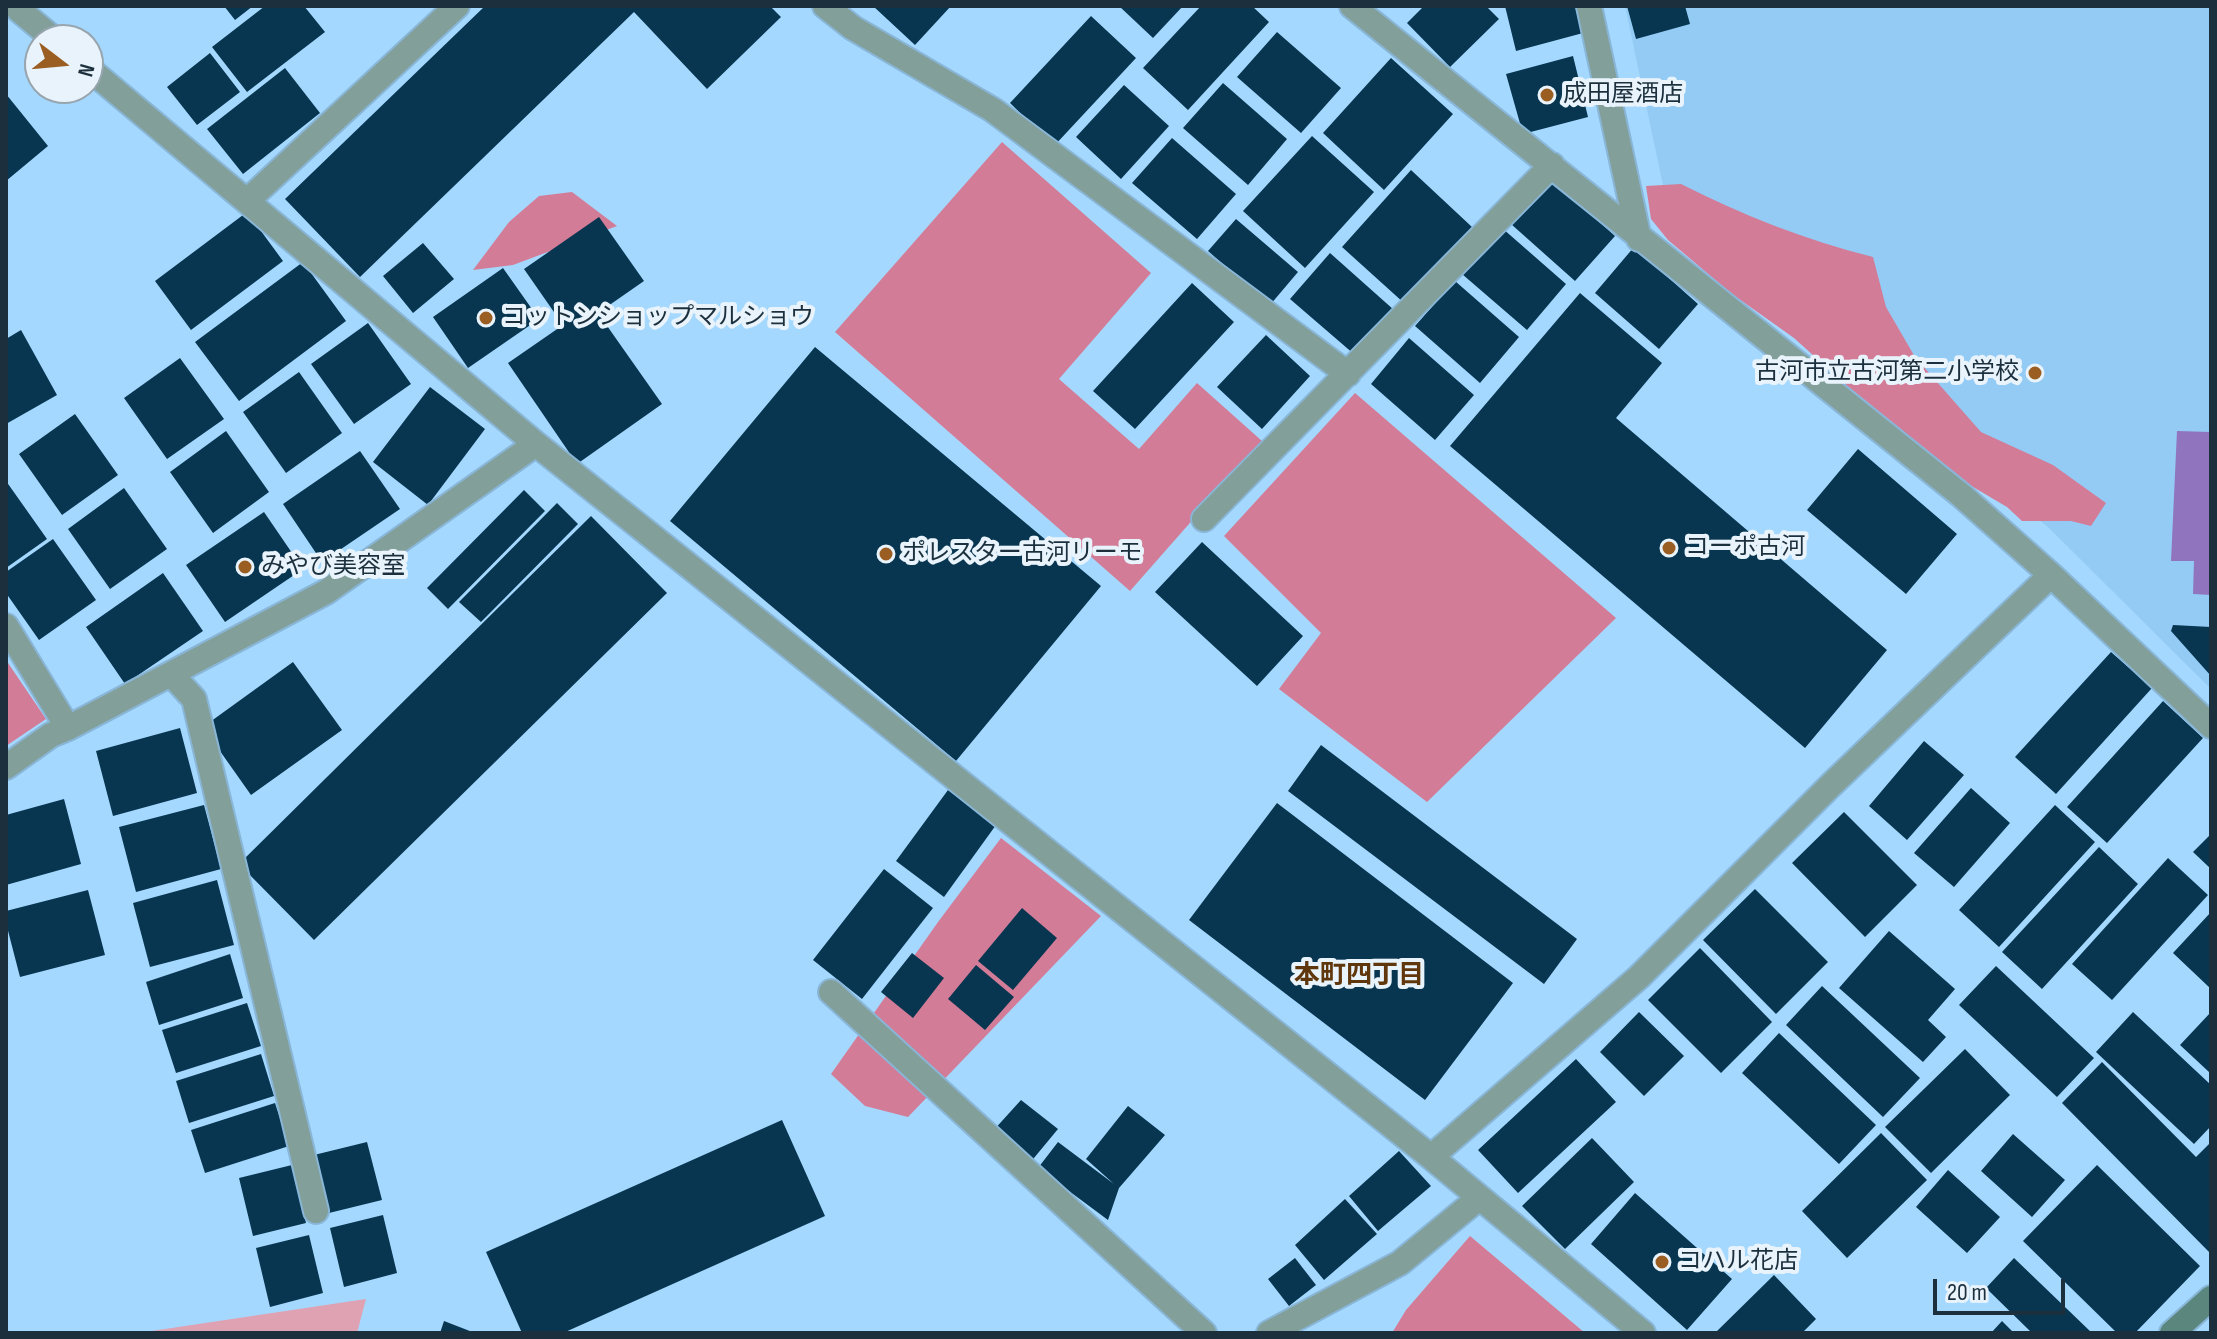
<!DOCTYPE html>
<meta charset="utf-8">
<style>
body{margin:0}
#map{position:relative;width:2217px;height:1339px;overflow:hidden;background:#a5d8fe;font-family:"Sofia Sans Condensed",sans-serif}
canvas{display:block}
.frame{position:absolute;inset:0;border:8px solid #1b2f3d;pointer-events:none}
.north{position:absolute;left:24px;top:24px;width:80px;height:80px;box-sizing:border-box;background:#e9f3fb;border:2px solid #97a5af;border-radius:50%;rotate:106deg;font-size:22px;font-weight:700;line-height:32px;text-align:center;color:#1b2f3d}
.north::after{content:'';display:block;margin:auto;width:28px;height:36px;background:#9b5e22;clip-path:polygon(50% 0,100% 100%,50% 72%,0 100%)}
.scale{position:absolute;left:1933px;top:1279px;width:132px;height:36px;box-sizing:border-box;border:4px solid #1b2f3d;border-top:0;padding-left:10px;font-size:24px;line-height:28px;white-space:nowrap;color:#1b2f3d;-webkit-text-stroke:6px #e9f3fb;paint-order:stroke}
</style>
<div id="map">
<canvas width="2217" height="1339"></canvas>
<div class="frame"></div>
<div class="north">N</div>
<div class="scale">20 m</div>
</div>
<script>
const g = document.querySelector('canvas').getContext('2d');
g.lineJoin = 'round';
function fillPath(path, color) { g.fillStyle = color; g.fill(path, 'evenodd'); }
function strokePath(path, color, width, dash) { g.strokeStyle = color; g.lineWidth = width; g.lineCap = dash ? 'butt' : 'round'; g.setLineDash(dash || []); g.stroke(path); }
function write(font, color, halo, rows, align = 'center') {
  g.font = font + ' "Sofia Sans Condensed","Noto Sans JP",sans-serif'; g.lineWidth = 8; g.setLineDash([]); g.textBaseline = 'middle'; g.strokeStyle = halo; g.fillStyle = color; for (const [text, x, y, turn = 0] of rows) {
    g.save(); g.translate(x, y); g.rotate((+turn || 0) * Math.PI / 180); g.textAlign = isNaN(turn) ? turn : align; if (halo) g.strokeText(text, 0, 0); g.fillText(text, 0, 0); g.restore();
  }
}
fillPath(new Path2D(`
 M1625,6H2211V689L2049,528L1670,218Z`), '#93cbf5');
fillPath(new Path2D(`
 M366,1299L357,1333H138Z`), '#dfa2b3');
fillPath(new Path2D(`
 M1002,142L1151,273L1059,379L1139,449L1197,383L1262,441L1130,591L835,332Z
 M1681,184C1742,215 1805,240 1873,257L1886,307L1915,357L1981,432L2053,465L2106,503L2091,526L2071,521H2022L2007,507L1968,484L1845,384L1794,338L1732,294L1668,240L1651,219L1646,186Z
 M572,192L617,226L513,265L473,270L509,222L539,196Z
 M1355,393L1616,618L1427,802L1279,689L1321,633L1224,536Z
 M6,660L46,719L6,746Z
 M1001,838L1101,916L908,1117L865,1106L831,1074L938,922Z
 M1470,1236L1585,1333H1392L1406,1310Z`), '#d37c97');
fillPath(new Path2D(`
 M2177,431L2211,432V595L2193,594L2194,561H2171Z`), '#9074be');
fillPath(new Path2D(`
 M224,6H253L235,20Z
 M265,6H304L325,32L247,92L212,47Z
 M485,6H770L781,17L707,89L634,12L360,277L285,199Z
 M873,6H951L915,45Z
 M1119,6H1183L1153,38Z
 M1201,6H1252L1269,22L1188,110L1143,68Z
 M1424,6H1486L1499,19L1450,67L1407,23Z
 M1505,6H1575L1583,33L1516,51Z
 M1627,6H1685L1690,24L1636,39Z
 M1091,16L1136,58L1054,146L1010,103Z
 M1277,32L1341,88L1301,133L1237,77Z
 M210,53L240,92L197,125L167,87Z
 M1573,56L1588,117L1523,134L1506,74Z
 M1391,58L1453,114L1384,190L1323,133Z
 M285,68L320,113L243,174L207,129Z
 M1223,83L1287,139L1248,185L1183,128Z
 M1124,85L1169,126L1121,179L1076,137Z
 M6,94L48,146L6,181Z
 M1312,136L1374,192L1305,268L1243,211Z
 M1172,138L1236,194L1197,239L1132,183Z
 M1411,170L1472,227L1404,303L1342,247Z
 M1551,179L1615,236L1575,281L1511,224Z
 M247,212L283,261L191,330L155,281Z
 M599,217L644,281L598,313L662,404L577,464L508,363L563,325L524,269Z
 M1236,219L1298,272L1270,305L1208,251Z
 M1502,228L1566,284L1527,330L1462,274Z
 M423,243L454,279L413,313L383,276Z
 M1634,247L1698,304L1659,349L1595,293Z
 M1330,253L1394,310L1355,355L1290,299Z
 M303,262L346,321L239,401L195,342Z
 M503,268L539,319L468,368L433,317Z
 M1455,281L1519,337L1480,383L1415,326Z
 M1192,283L1234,322L1135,429L1093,391Z
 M1580,293L1662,363L1616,418L1887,650L1805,748L1450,446Z
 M368,323L411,384L354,424L311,364Z
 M21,330L57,395L6,424V339Z
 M1266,335L1310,376L1262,429L1217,387Z
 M1409,338L1474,395L1435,440L1371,384Z
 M815,347L1101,586L956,761L670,521Z
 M180,358L224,419L167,459L124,398Z
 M299,372L342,433L286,473L243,412Z
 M430,387L485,429L428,505L373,462Z
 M75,414L118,475L62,515L19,454Z
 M226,431L269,492L213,533L170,472Z
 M1858,449L1957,534L1906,594L1807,510Z
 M360,451L400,509L322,562L283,504Z
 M6,481L47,539L6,568Z
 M124,488L167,549L110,589L68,529Z
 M524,490L545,511L448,609L427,588Z
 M557,503L578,524L481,622L459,602Z
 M264,512L303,569L225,622L186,565Z
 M591,516L667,593L314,940L239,864Z
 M53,539L96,600L39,640L6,593V572Z
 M1202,542L1303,636L1257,686L1155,592Z
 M163,573L203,631L125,684L86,627Z
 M2173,625L2211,627V676L2171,631Z
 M2111,652L2152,688L2056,794L2015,757Z
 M293,662L342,730L251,795L203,727Z
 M2163,701L2203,738L2107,843L2067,807Z
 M180,728L197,793L113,816L96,751Z
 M1924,741L1964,775L1907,840L1869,806Z
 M1321,745L1577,939L1544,984L1288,791Z
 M1971,788L2010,823L1954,887L1914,853Z
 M948,790L996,825L944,897L896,861Z
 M64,799L81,864L6,885V815Z
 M1277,803L1513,983L1425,1100L1189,920Z
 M204,805L221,869L136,892L119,827Z
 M2055,805L2095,842L1999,947L1959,910Z
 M1844,812L1917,885L1865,937L1792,863Z
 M2211,834V869L2193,852Z
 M2099,847L2138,884L2042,989L2002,952Z
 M2168,858L2208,895L2112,1000L2072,964Z
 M884,869L933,908L862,999L813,960Z
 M217,880L234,945L150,967L133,903Z
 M1755,889L1828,962L1776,1014L1703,940Z
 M88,890L105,955L20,977L6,923V911Z
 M1022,908L1057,938L1013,990L978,961Z
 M2211,912V989L2173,953Z
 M1889,931L1955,989L1928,1020L1946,1037L1923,1062L1839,988Z
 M1700,948L1772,1022L1721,1073L1648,1000Z
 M912,953L944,978L913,1018L881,992Z
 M230,954L243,998L159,1025L146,982Z
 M976,965L1014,997L985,1030L948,999Z
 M1996,966L2094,1058L2057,1097L1959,1005Z
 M1822,986L1920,1078L1883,1117L1786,1025Z
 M247,1003L261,1046L176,1073L162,1030Z
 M1639,1012L1684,1056L1644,1096L1600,1052Z
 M2133,1012L2211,1085V1126L2194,1144L2096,1052Z
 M2211,1012V1069L2209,1072L2180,1045Z
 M1779,1033L1876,1125L1839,1164L1742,1073Z
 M1965,1049L2010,1095L1931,1173L1885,1127Z
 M261,1054L274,1096L189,1123L176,1081Z
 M1576,1059L1616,1102L1518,1193L1478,1150Z
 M2102,1062L2196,1157L2211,1142V1254L2062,1103Z
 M1021,1100L1058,1129L1029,1164L992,1132Z
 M275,1103L289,1146L205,1173L191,1130Z
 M1128,1106L1165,1135L1119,1188L1108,1220L1038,1168L1058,1142L1114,1184L1086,1159Z
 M782,1120L825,1216L563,1333H522L486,1252Z
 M1881,1133L1927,1180L1847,1258L1802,1211Z
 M2013,1134L2065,1180L2032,1217L1981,1171Z
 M1592,1138L1634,1182L1565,1249L1522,1206Z
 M367,1142L382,1200L329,1213L314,1155Z
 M1399,1151L1431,1186L1378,1231L1349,1196Z
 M292,1165L306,1223L253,1236L239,1178Z
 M2097,1165L2200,1266L2135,1333H2117L2023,1241Z
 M1948,1170L2000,1217L1967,1253L1916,1207Z
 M1635,1193L1732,1279L1687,1330L1591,1244Z
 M1345,1199L1377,1234L1324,1280L1295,1245Z
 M383,1215L397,1273L344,1287L330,1228Z
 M309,1235L323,1293L270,1307L256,1248Z
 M1295,1258L1316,1285L1289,1306L1268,1279Z
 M2014,1258L2092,1333H2032L1986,1288Z
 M1774,1275L1816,1319L1802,1333H1715Z
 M444,1321L475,1333H440Z
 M2002,1321L2014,1333H1991Z`), '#083651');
const street = new Path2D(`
 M825,6L853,28L993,110L1348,374
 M1352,6L1961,495L2051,575L2211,726
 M1589,6L1639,239
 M19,10L55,40
 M88,68L536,444L1431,1157L1643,1333
 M247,201L457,6
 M1204,519L1552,165
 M6,626L68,728
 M171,674L194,699L316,1211
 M6,767L51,735L68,728L326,592L536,444
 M831,992L1204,1333
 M1431,1157L1639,977L1831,785L2051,575
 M1269,1333L1400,1263L1479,1198`);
const secondary = new Path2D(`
 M2172,1333L2211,1298`);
strokePath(street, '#89b6d7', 28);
strokePath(secondary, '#89b6d7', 28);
strokePath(street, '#829f99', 24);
strokePath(secondary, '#5a867d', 24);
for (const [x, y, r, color] of [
 [1547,95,8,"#9b5e22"],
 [486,318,8,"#9b5e22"],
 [2035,373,8,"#9b5e22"],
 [1669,548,8,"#9b5e22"],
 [886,554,8,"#9b5e22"],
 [245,567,8,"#9b5e22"],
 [1662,1262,8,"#9b5e22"]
]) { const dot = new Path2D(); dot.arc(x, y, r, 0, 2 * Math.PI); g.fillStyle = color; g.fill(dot); strokePath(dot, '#e9f3fb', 3); }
write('24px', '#1b2f3d', '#e9f3fb', [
 ["成田屋酒店",1563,95],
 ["コットンショップマルショウ",502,318],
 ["古河市立古河第二小学校",2019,373,"right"],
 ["コーポ古河",1685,548],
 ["ポレスター古河リーモ",902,554],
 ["みやび美容室",261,567],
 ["コハル花店",1678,1262]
], 'left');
write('bold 26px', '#60370c', '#e9f3fb', [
 ["本町四丁目",1359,976]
]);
</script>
